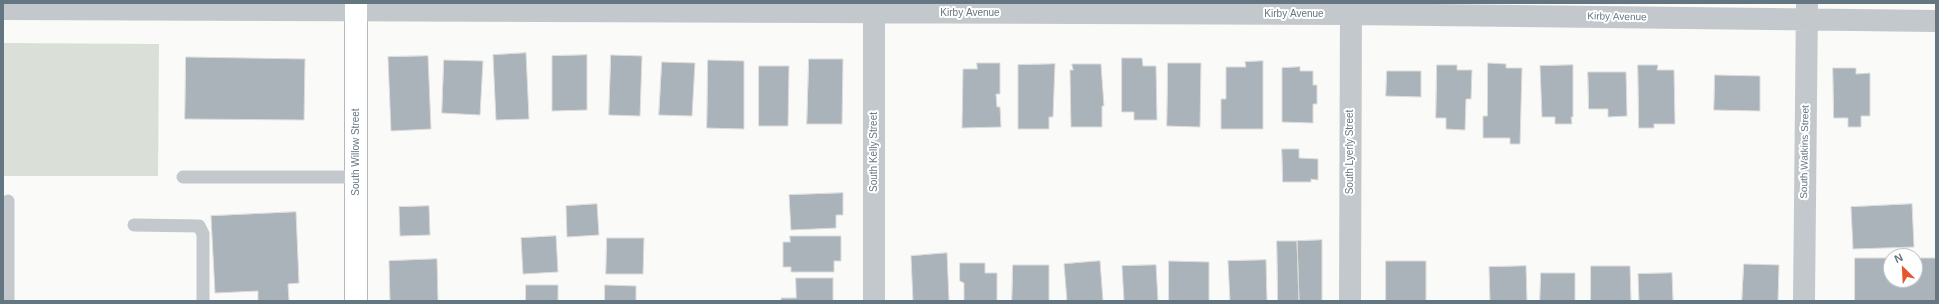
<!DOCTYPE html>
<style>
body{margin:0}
#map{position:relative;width:1939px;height:304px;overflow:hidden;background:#fafaf8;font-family:Arial,sans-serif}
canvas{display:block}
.frame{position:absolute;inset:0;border:4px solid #657683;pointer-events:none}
.north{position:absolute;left:1883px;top:248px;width:40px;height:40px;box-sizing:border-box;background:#fff;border:1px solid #c1c8cd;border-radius:50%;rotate:336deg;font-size:11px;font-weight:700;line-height:16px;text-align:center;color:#657683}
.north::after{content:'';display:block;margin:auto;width:14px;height:18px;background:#e4572e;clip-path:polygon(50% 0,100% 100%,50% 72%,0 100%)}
</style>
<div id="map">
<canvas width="1939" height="304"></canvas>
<div class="frame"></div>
<div class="north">N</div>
</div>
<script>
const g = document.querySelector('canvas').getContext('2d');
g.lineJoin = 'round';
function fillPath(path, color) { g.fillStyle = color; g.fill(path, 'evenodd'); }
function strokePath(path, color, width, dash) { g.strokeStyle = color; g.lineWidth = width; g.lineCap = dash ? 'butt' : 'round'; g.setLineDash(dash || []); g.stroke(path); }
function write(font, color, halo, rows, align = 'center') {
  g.font = font + ' Arial,sans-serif'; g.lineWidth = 4; g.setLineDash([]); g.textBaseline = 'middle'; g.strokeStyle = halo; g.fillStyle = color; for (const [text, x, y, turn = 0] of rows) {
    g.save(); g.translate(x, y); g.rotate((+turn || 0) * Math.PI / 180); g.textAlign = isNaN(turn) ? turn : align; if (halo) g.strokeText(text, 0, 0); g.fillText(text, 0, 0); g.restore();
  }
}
fillPath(new Path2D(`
 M3,43L159,44L158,176H3Z`), '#dadfd7');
const building = new Path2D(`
 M526,53L529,119L496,120L493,55Z
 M587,55V110L552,111V56Z
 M611,55L642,56L640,116L609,115Z
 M428,56L431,129L391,131L388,57Z
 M186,57L305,59L304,120L185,119Z
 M1122,58H1142L1143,66H1156L1157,120H1134V112H1122Z
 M809,59H843L842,124H807Z
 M444,60L483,61L480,115L442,113Z
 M708,60L744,61V129L707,128Z
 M1263,61V129H1221V99H1226V67H1246L1245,62Z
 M662,62L695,63L692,116L659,115Z
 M977,63H1000V94H996L997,107H1000L1001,127L962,128L963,69H977Z
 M1168,63H1201L1200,127L1167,126Z
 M1488,63L1506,64V68H1522L1520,144H1510V138H1483V116H1487Z
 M1055,64L1053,117H1049V129H1018V65Z
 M1072,64H1101L1104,106H1102V127H1071L1070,70H1073Z
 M1437,65H1457V70H1472L1471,99H1466L1465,130L1446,129V118H1436Z
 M1573,65V117H1571L1572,124H1555V117H1542L1540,66Z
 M1638,65H1658L1657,70H1674L1675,124H1654V128H1639Z
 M759,66H789L788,126H759Z
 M1300,67V71H1313V85H1317V104H1313V123L1282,122V68Z
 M1833,68H1856V74L1870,73V116H1861V127H1848V118H1834Z
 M1387,71H1421V97L1386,96Z
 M1588,72H1626L1627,116L1608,117V109H1589Z
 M1715,75L1760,76V111L1714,110Z
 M1282,149H1299V158L1318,159V180L1311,179V182H1283Z
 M843,193V215H836V228L791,230L789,195Z
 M597,204L599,235L567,237L566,206Z
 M1912,204L1914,247L1853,249L1851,207Z
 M429,206L430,235L400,236L399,207Z
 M296,212L299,283L288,284L289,301H258V291L215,293L211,216Z
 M556,236L558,272L523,274L521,238Z
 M790,236H841V261H834V272H791V267H783V242H790Z
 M607,238H644L643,274H606Z
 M1322,240V301H1299L1297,241Z
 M1277,241H1297L1299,301H1278Z
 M947,253L949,301H913L911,256Z
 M1855,258H1891V280H1915V258H1936V301H1855Z
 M437,259L438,301H390L389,261Z
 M1266,260L1267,301H1230L1228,261Z
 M1100,261L1103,301H1067L1064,264Z
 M1169,261L1209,262V301H1169Z
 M1386,261H1426V301H1386Z
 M960,263H985V273H997V301H964V283L960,281Z
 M1744,264L1779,265L1778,301H1742Z
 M1013,265H1049V301H1012Z
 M1156,265L1158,301H1124L1122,266Z
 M1526,266L1527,301H1490L1489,267Z
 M1591,266H1630L1631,301H1591Z
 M1541,273H1575V301H1540Z
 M1672,273L1673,301H1639L1638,274Z
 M796,278H833V301H781V298H796Z
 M526,285H558V301H526Z
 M605,285L636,286V301H605Z`);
fillPath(building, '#aab3b9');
strokePath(building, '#dcdcda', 1);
const secondary = new Path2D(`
 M356,301V3`);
strokePath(secondary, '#b3babf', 24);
strokePath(new Path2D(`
 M183,177H356
 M8,201V301
 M134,225L199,226L203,234V301`), '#c3c8cc', 13);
strokePath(new Path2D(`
 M3,9L1351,14L1936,21
 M874,301V3
 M1350,301L1351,3
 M1804,301L1807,3`), '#c3c8cc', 22);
strokePath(secondary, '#fff', 22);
write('10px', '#657683', '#fff', [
 ["Kirby Avenue",970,13],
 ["Kirby Avenue",1294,14],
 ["Kirby Avenue",1617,17,1],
 ["South Willow Street",356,152,-90],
 ["South Kelly Street",874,152,-90],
 ["South Lyerly Street",1350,152,-90],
 ["South Watkins Street",1805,152,-89]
]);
</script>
